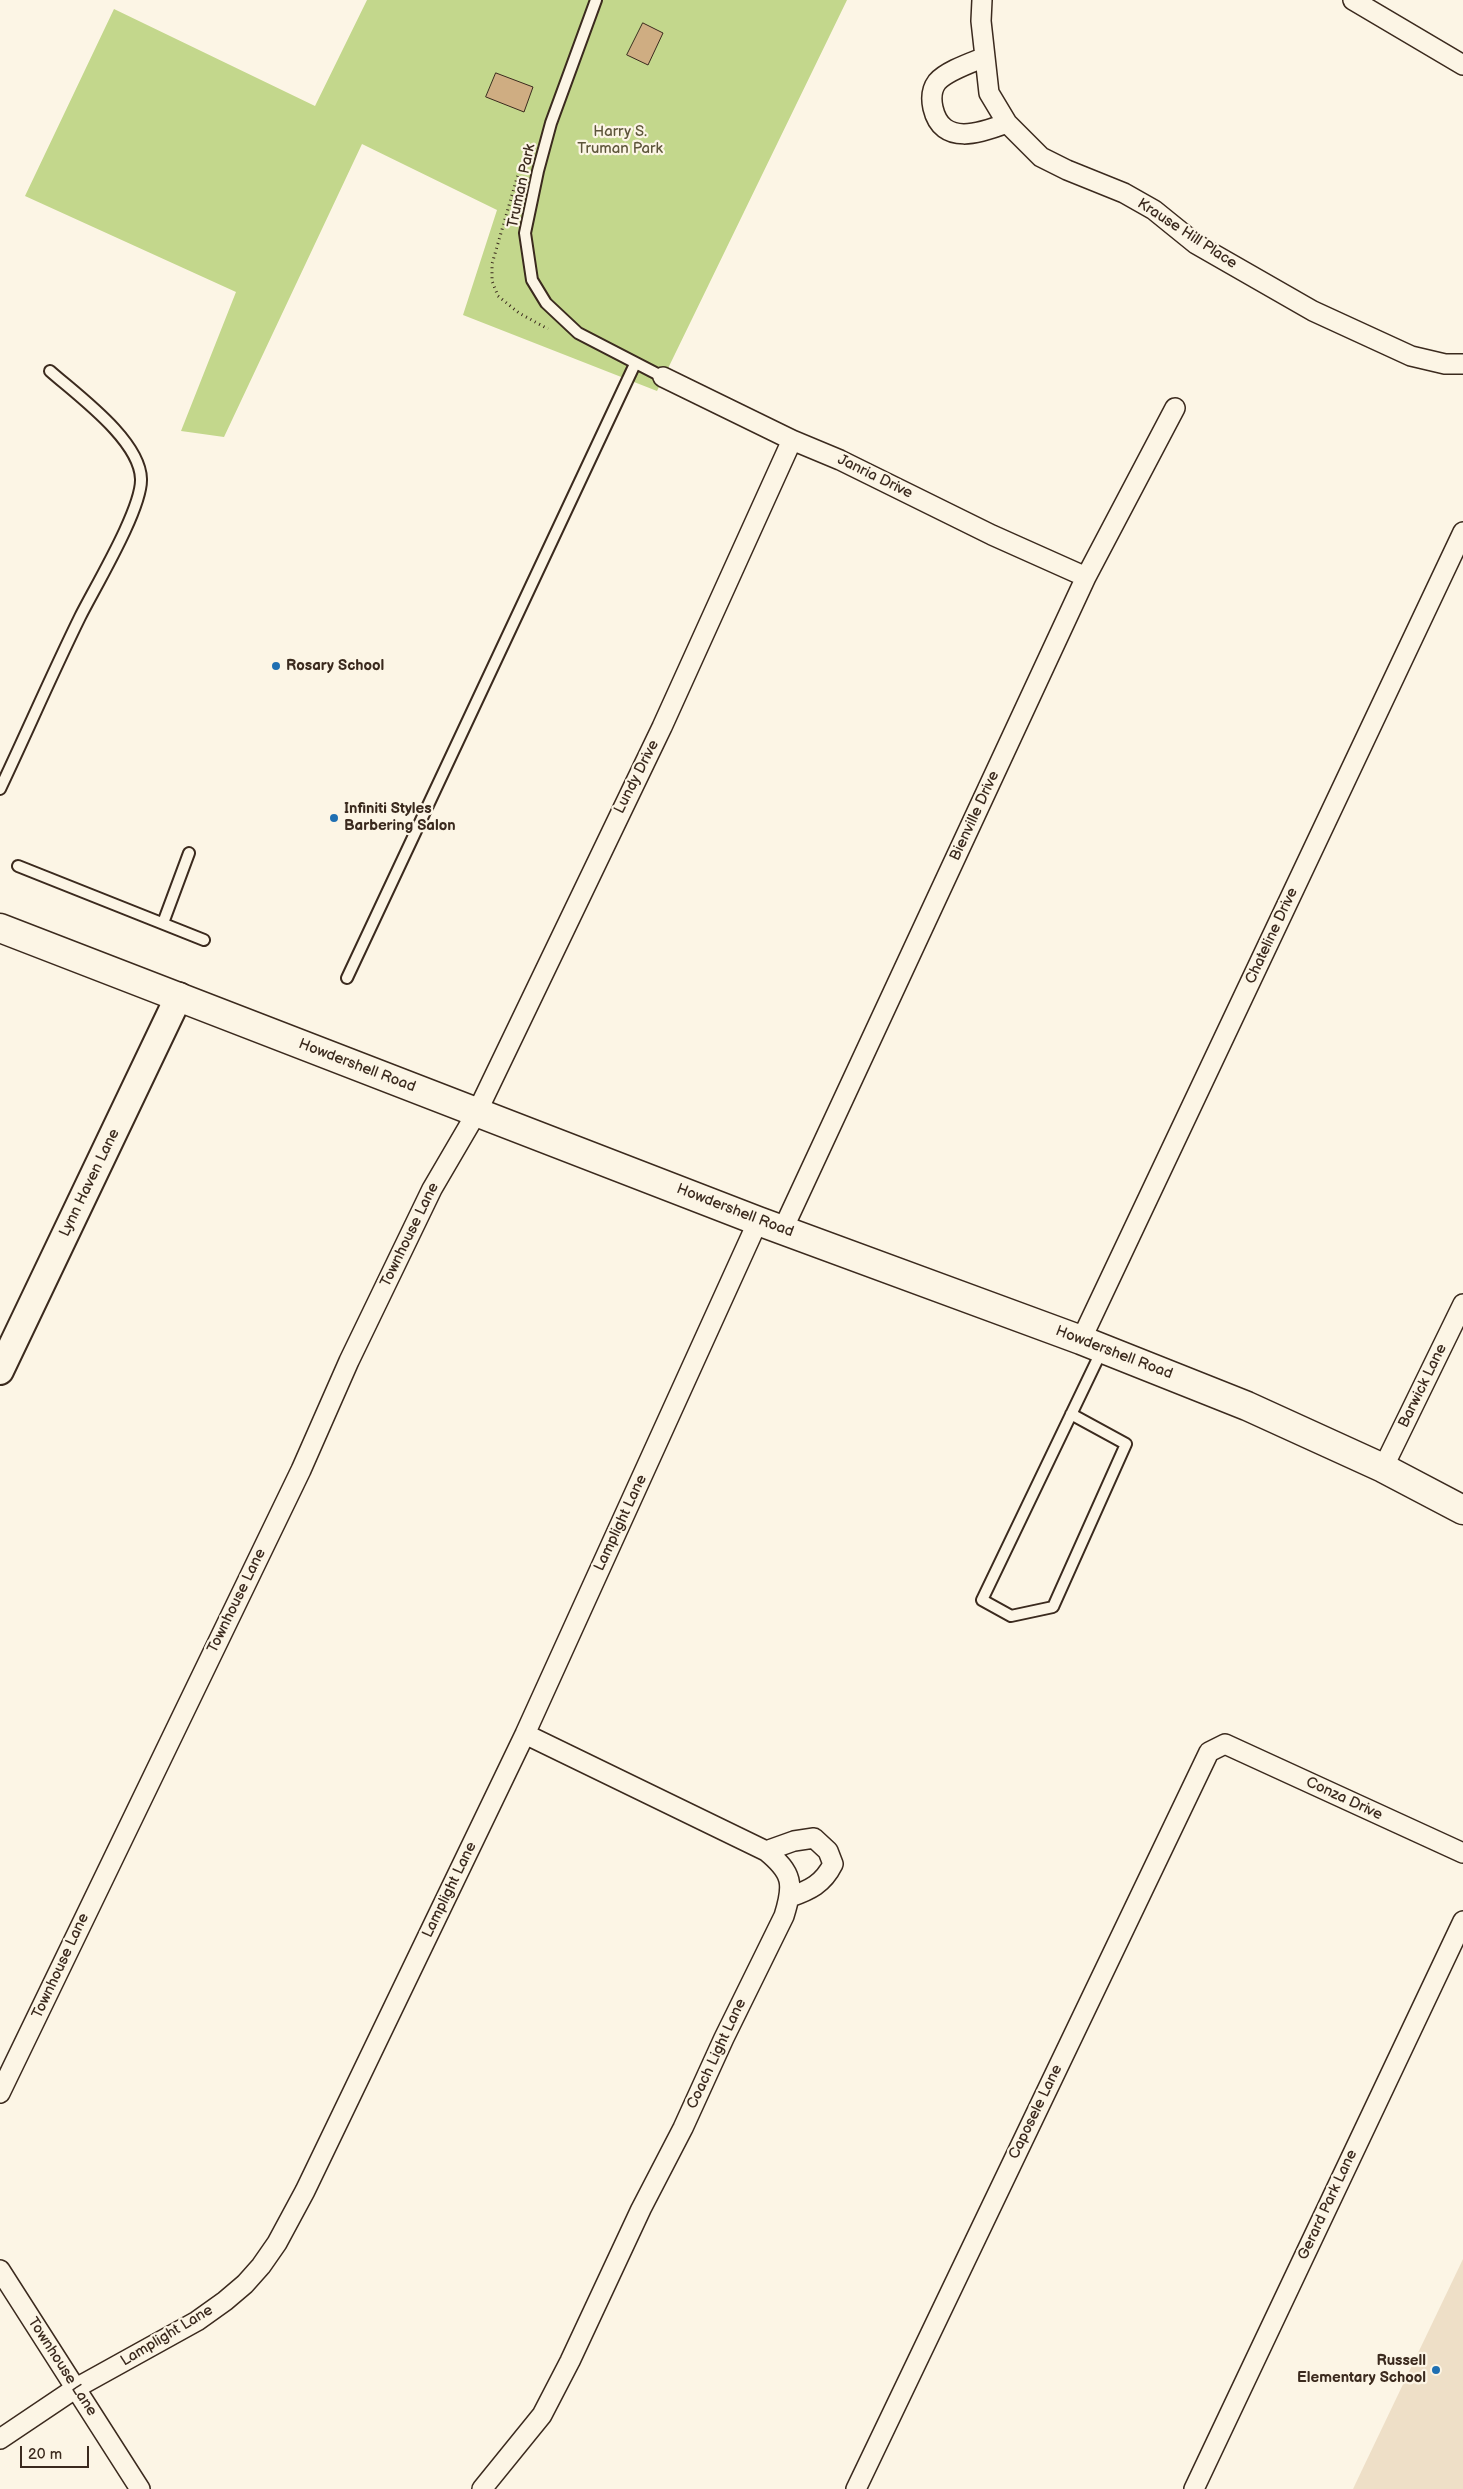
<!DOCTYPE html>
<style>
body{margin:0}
#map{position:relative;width:1463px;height:2489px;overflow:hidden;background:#fcf5e5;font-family:"Balsamiq Sans",sans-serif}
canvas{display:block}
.scale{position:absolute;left:20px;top:2446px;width:69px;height:22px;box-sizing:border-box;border:2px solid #3b2a1e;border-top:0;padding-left:6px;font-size:15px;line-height:18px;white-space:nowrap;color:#3b2a1e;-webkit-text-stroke:4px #fcf5e5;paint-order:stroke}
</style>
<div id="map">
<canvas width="1463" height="2489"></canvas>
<div class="scale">20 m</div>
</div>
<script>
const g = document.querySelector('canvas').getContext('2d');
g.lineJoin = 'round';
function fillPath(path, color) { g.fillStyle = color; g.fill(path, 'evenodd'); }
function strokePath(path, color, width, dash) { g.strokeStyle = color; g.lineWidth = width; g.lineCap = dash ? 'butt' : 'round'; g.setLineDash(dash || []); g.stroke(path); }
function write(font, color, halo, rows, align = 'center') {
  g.font = font + ' "Balsamiq Sans",sans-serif'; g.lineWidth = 4.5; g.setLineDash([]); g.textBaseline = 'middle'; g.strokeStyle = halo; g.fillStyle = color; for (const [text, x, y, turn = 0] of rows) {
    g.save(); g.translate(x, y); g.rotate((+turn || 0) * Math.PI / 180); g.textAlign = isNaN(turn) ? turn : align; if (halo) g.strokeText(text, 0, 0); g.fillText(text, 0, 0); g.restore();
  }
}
fillPath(new Path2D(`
 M1463,2259V2489H1353L1362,2470Z`), '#eedfc7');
fillPath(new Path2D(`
 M367,0H847L657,391L463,315L497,210L362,144L224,437L181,431L236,292L25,196L114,9L315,106Z`), '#c3d78c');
const building = new Path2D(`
 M643,23L663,33L648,65L627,55Z
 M496,73L533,87L524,112L486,97Z`);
fillPath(building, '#cfad82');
strokePath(building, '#3b2a1e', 1);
const lane = new Path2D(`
 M596,0L551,123L538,171L525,233L532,280L546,303L578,333L663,377
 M0,789C27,732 52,674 80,617C95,587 142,509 141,479C140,440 77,395 50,371
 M18,866L204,940
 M163,923L189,853
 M347,978L635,364
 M1071,1414L1126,1444L1053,1607L1011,1616L982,1600L1102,1350`);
const street = new Path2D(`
 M982,0L981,21L989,93L1007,123L1041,157L1067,170L1124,193L1154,210L1196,244L1313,311L1411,356L1445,364H1463
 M1353,0L1463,65
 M985,57C973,62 946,71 937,82C931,90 931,99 933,108C942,147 981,133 1007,123
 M663,377L792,440L840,460L992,535L1086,577
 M783,1229L1086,577L1175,408
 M1081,1340L1463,532
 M1383,1468L1463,1304
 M766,1851L794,1841L814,1838L828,1851L833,1864C823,1884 810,1890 790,1897
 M0,2093L301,1470L349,1361L432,1189L477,1112L662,727L792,440
 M0,2270L140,2489
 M0,2439L76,2388L197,2321L225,2301L245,2284L261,2266L277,2243L305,2191L525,1734L758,1221
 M482,2489L542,2415L570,2361L641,2209L683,2128L724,2038L784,1916C794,1884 793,1873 766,1851L525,1734
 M856,2489L1209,1752L1225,1744L1463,1853
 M1194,2489L1463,1921`);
const secondary = new Path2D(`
 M0,1371L179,996`);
const primary = new Path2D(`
 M0,928L758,1221L1081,1340L1247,1406L1383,1468L1463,1510`);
strokePath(lane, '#3b2a1e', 14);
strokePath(street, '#3b2a1e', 22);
strokePath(secondary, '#3b2a1e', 30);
strokePath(primary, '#3b2a1e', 31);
strokePath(new Path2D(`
 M519,171L492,264V281L498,296L519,313L548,329`), '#3b2a1e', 3, [1, 4]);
strokePath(lane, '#fcf5e5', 10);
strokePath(street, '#fcf5e5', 19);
strokePath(secondary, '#fcf5e5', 26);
strokePath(primary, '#fcf5e5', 28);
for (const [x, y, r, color] of [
 [276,666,5,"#1f6fb2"],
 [334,818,5,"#1f6fb2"],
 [1436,2370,5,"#1f6fb2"]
]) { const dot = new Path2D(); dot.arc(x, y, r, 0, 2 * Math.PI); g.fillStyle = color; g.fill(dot); strokePath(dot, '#fcf5e5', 2); }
write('15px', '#5d553a', '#fcf5e5', [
 ["Harry S.",620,132],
 ["Truman Park",620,149]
]);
write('15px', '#3b2a1e', '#fcf5e5', [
 ["Truman Park",522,186,-78],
 ["Krause Hill Place",1187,234,33],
 ["Janria Drive",875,477,26],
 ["Lundy Drive",637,777,-63],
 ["Bienville Drive",975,816,-65],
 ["Chateline Drive",1272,936,-65],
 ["Howdershell Road",357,1066,21],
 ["Lynn Haven Lane",90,1183,-64],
 ["Howdershell Road",735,1211,21],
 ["Townhouse Lane",410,1235,-64],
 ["Howdershell Road",1114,1353,21],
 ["Barwick Lane",1423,1386,-64],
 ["Lamplight Lane",621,1523,-65],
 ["Townhouse Lane",237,1601,-64],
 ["Conza Drive",1344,1799,25],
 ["Lamplight Lane",450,1890,-64],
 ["Townhouse Lane",61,1966,-65],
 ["Coach Light Lane",717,2054,-65],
 ["Caposele Lane",1036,2112,-64],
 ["Gerard Park Lane",1328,2205,-65],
 ["Lamplight Lane",167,2336,-31],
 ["Townhouse Lane",62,2367,57]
]);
write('bold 15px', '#3b2a1e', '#fcf5e5', [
 ["Rosary School",286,666],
 ["Infiniti Styles",344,809],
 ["Barbering Salon",344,826],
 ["Russell",1426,2361,"right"],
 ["Elementary School",1426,2378,"right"]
], 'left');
</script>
